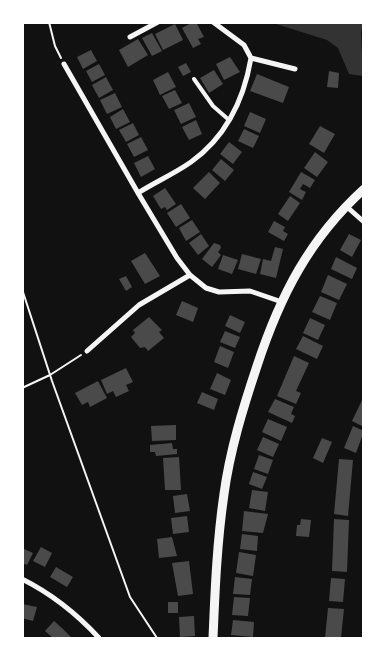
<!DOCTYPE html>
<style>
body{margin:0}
#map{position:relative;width:386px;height:661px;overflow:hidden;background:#111;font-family:Rubik,sans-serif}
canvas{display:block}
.frame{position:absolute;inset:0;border:24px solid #fff;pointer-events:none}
</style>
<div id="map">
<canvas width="386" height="661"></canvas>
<div class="frame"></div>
</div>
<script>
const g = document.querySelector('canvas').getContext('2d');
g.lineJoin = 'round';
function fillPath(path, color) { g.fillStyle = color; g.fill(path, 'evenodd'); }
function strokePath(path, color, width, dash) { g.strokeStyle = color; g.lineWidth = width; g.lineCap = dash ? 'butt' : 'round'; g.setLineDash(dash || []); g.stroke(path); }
fillPath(new Path2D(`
 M273,23H363L361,33L363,76L349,74L338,48L327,40Z`), '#333');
fillPath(new Path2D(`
 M193,22H196L204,37L198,39L201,44L193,48L182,28Z
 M175,24L183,40L163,50L155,34Z
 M152,33L162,51L152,56L142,38Z
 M138,39L148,55L128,67L119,50Z
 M91,50L97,61L83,69L77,57Z
 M230,57L240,72L224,80L216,64Z
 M186,63L191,72L183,76L178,67Z
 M99,64L105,75L92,82L86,71Z
 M214,70L223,84L209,93L200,78Z
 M329,71L339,73L338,88L327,87Z
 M168,72L176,87L160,95L153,80Z
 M257,74L289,87L283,103L250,91Z
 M106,77L113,90L99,98L92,85Z
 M175,90L182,103L169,109L162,96Z
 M115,93L122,107L107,114L100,100Z
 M189,103L196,117L181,124L174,110Z
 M123,109L130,122L116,129L110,117Z
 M250,112L266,119L260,133L244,126Z
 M196,120L202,134L189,140L182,127Z
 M133,123L139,135L126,142L119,130Z
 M320,126L335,134L324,153L309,144Z
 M244,129L259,136L253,148L238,141Z
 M141,137L148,150L134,157L127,144Z
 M229,142L242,152L233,164L220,154Z
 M315,152L328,162L317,177L304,168Z
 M148,156L155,169L141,177L134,163Z
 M221,159L234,170L225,181L212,170Z
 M209,172L220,183L205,199L193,188Z
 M301,172L315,180L310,188L303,184L300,189L306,192L302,200L289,192Z
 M165,188L176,204L167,210L165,207L161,209L153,196Z
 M290,196L300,203L288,221L278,214Z
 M181,204L190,218L176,227L167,213Z
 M192,220L200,232L186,241L179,228Z
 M274,221L285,227L283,231L288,234L284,241L268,232Z
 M201,234L209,246L198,255L189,243Z
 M349,234L361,240L352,257L340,250Z
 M214,243L220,245L221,248L218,252L221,255L212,267L202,259Z
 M275,247L283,249L276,278L260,274L263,259L271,261Z
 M145,253L160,276L145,284L131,261Z
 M242,254L261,259L256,274L238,269Z
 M223,255L238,260L232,274L218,269Z
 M336,257L357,268L352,279L331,269Z
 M328,275L347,284L339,300L321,292Z
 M126,276L132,287L126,291L119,279Z
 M320,296L337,303L330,320L312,312Z
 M182,301L198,308L193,322L176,315Z
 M230,315L245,322L240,333L225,326Z
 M149,317L162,330L159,332L164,338L148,351L145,347L140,348L131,337L135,333L133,330Z
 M310,318L325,325L318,340L303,333Z
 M225,331L240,337L235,348L220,342Z
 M303,336L323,346L317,359L296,349Z
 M220,346L234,352L228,368L214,362Z
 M294,356L309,363L296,391L301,393L296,404L277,396Z
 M126,368L133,382L126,385L129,391L116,397L113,391L107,394L101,380Z
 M217,373L231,380L225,395L210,389Z
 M98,381L107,398L90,407L88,402L82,405L75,393Z
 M202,392L218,399L214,410L197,403Z
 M364,396V427L352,421Z
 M275,399L294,407L291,414L295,416L292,423L268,412Z
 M268,419L287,427L281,441L262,432Z
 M176,425V440L152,441L151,426Z
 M353,426L364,431L356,453L344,448Z
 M263,437L279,444L273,457L257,450Z
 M322,438L332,442L323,463L313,458Z
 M172,443L173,449H177V454L156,456L155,452H150V445Z
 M259,455L273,460L268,474L254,469Z
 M179,457L181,490H165L163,458Z
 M339,459L353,460L348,516L334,514Z
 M253,472L267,477L262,489L249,484Z
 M252,490L268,492L265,511L249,508Z
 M187,494L190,511L175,513L173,496Z
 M244,511L268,514L263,533L242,531Z
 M187,516L189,532L173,534L171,518Z
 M301,519L311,520L309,537L296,536L297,525H300Z
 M334,519L349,520L347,572L332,571Z
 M242,534L258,536L257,551L240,549Z
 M172,537L177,556L159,558L157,539Z
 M41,547L52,553L45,567L33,561Z
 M22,548L33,553L27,565L22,563Z
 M239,552L256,555L253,576L236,573Z
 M189,561L193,594L178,596L172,563Z
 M56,567L73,577L67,587L50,577Z
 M235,577L252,579L250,595L233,594Z
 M331,578L345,579L343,602L329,601Z
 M234,597L250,598L248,616L232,615Z
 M168,602H178V613H168Z
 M22,604L37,607L33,621L22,618Z
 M328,608L344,609L341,638H325Z
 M194,616L195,636L180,637L179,617Z
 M233,620L254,622L253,637L231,635Z
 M54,621L63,629L72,638H53L45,631Z`), '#4a4a4a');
strokePath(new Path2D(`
 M49,22L55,46L61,58
 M22,289L52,381L130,597L157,638
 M22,388L50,375L81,355`), '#f5f5f5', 2);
strokePath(new Path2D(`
 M194,79L213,106L229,120`), '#f5f5f5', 4);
strokePath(new Path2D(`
 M130,37L158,22
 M251,58L295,69
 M64,64L138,193L177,258L190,275L206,288L219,292L250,291L282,302
 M138,193C155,182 174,174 191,162C226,137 244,99 251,58L244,45L213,22
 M347,207L364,222
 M87,351L139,305L190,275
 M22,579C52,594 77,614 99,638`), '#f5f5f5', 5);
strokePath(new Path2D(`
 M213,638C215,590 217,542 224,494C230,450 243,408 257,366C280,296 309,239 364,189`), '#f5f5f5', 9);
</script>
